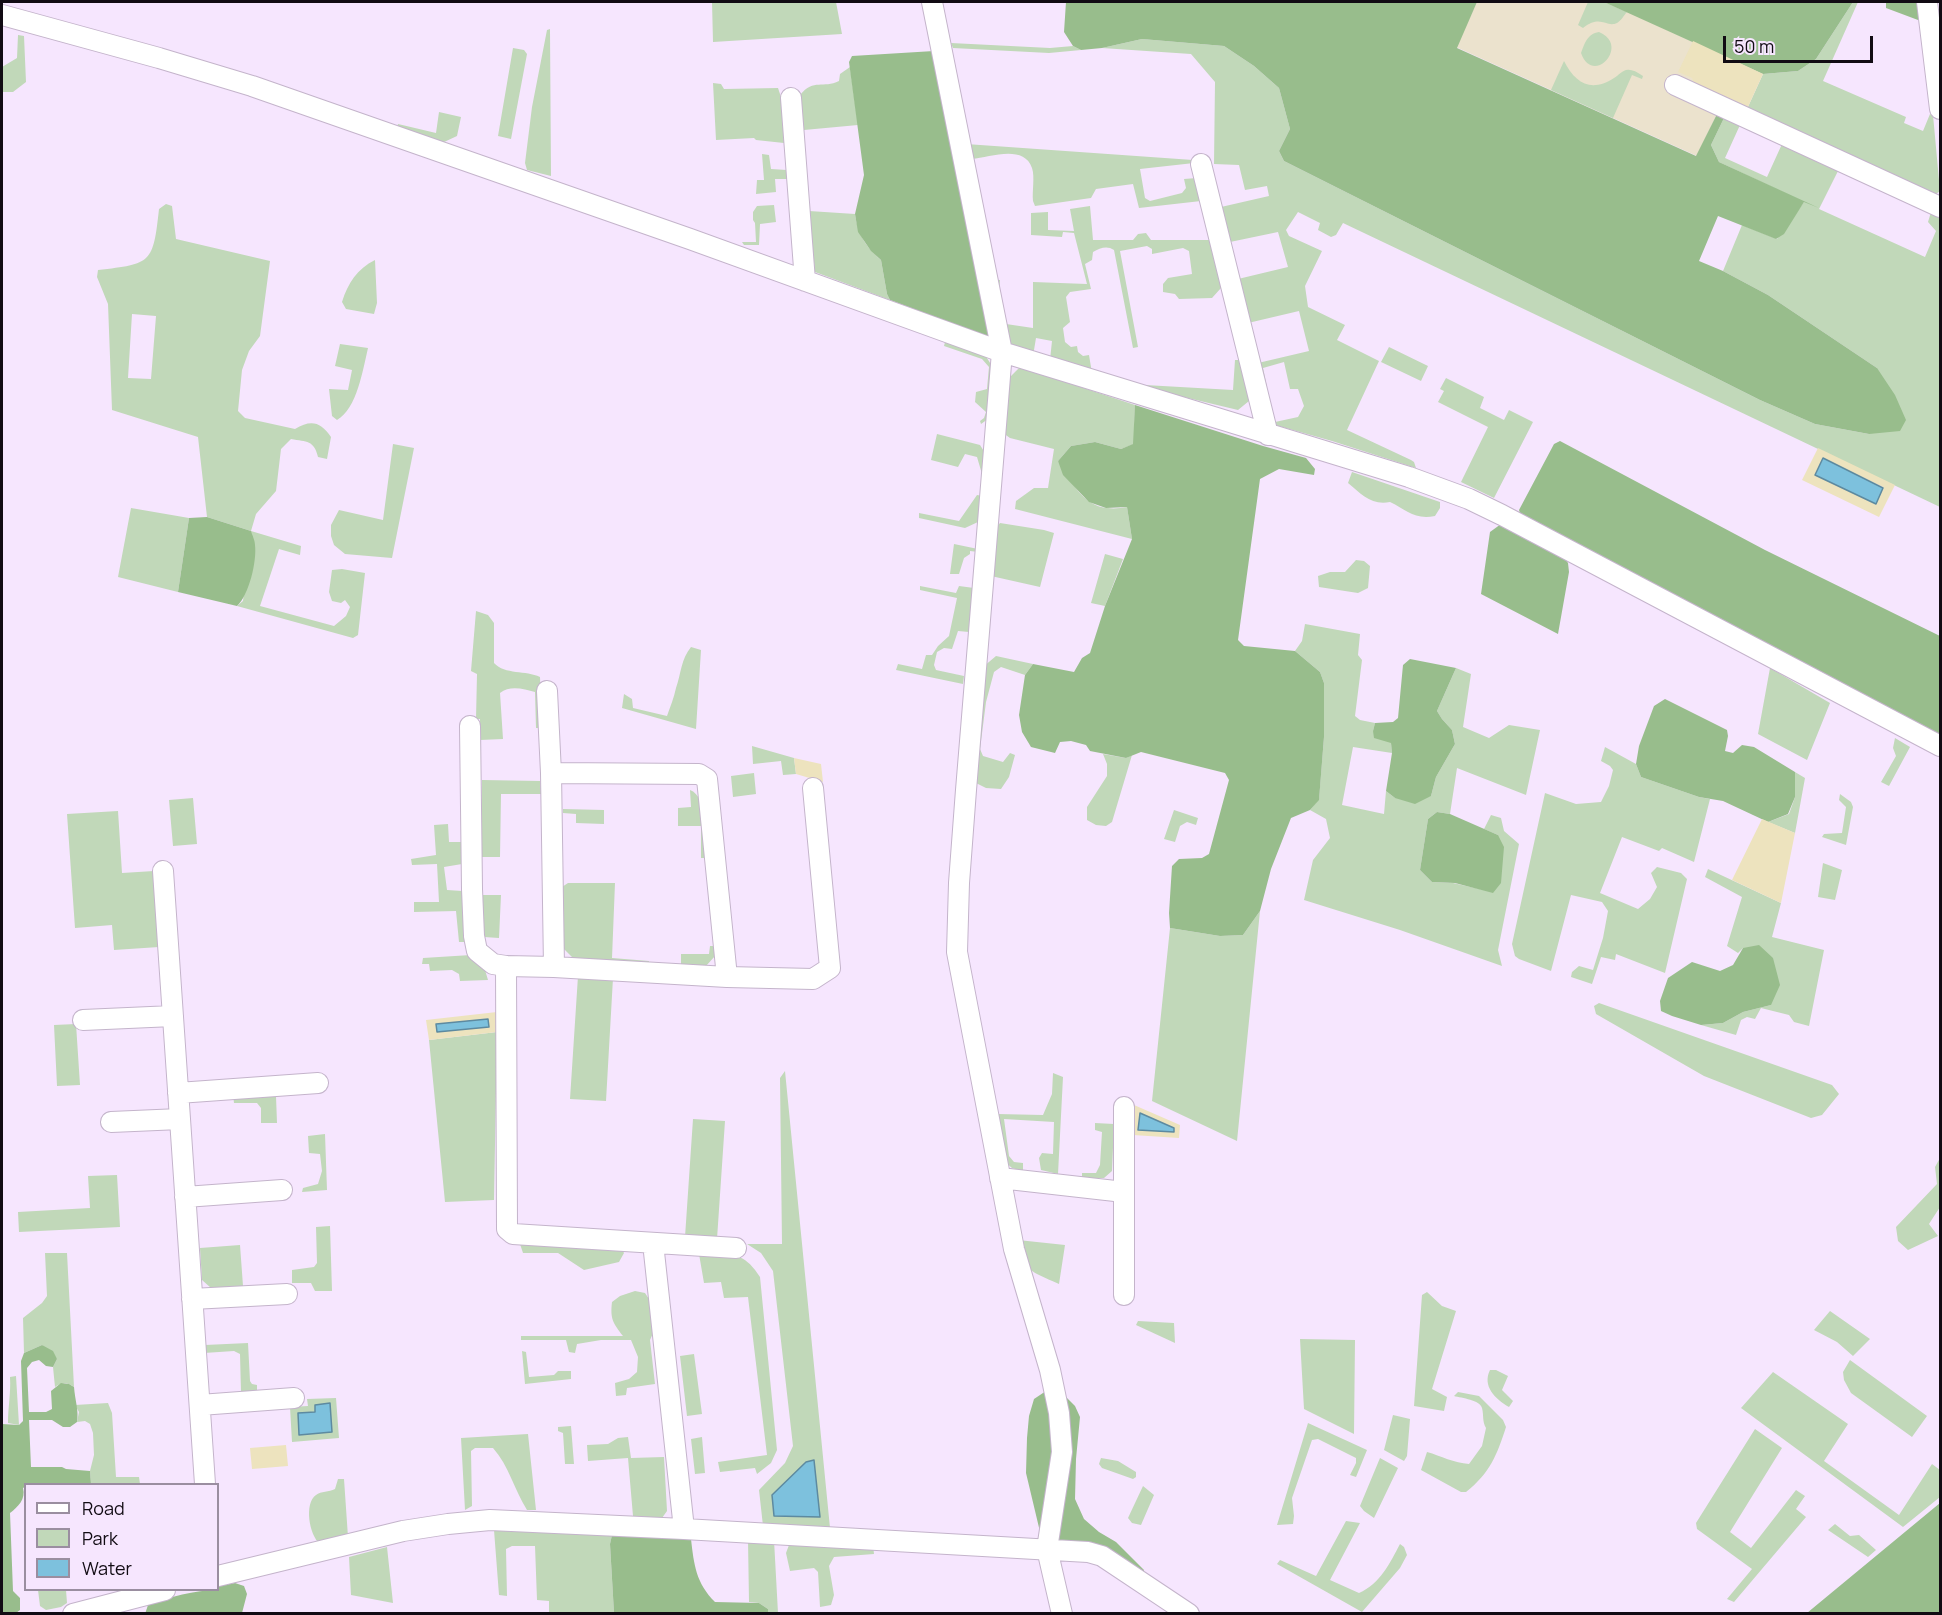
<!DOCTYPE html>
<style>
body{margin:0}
#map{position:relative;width:1942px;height:1615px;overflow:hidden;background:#f6e6fe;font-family:Manrope,sans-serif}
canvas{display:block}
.frame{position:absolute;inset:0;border:3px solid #110b13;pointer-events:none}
.legend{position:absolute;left:24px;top:1483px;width:195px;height:108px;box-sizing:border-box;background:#f6e6fe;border:2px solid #9a8ea0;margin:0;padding:8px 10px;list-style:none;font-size:18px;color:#110b13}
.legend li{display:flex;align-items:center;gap:12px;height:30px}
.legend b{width:30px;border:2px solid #9a8ea0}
.scale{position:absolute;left:1723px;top:36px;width:150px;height:27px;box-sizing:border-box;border:3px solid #110b13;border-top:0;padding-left:8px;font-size:18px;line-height:21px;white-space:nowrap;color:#110b13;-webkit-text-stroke:4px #f6e6fe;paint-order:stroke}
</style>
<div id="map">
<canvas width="1942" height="1615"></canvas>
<div class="frame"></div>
<ul class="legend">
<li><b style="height:8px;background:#fff"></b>Road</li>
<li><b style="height:16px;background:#c1d8b9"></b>Park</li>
<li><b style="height:16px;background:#7dc1dd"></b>Water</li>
</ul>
<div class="scale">50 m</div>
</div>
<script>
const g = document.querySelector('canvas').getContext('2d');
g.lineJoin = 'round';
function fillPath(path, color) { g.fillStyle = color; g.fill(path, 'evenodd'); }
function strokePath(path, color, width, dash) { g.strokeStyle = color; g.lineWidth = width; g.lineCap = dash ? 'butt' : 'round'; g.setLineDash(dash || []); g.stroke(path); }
fillPath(new Path2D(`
 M1477,2H1606L1763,74L1724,99L1697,156L1456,47Z`), '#ebe2cd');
fillPath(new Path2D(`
 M712,2H836L842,34L713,42Z
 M1588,2H1604L1627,12C1624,15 1621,21 1617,23C1606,28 1601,14 1583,28L1578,25Z
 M1853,2H1858L1823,81L1906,117L1904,123L1923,131L1930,114L1933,115L1940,191L1936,194L1747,109L1763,74L1798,71L1816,59Z
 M550,29L551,176L527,170L525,163L532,107L547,30Z
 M1599,32C1631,45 1593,87 1581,53C1585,43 1587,34 1599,32Z
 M18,35L24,36L26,82L13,92H2V67L17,58Z
 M1142,39L1224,46L1254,66L1279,88L1290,129L1279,151L1284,161L1760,400L1815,424L1869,434L1877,368L1768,295L1723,271L1742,225L1777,239L1804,202L1719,162L1711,145L1724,118L1740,125L1725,158L1767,177L1782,144L1838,171L1819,209L1925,257L1936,231L1928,222L1931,212L1940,219V507L1343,223L1336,235L1331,237L1318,230L1320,223L1298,212L1286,230L1289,236L1322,251L1305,286L1308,307L1345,325L1337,340L1379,361L1347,430L1411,460L1414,462L1416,468L1332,441L1275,425V422L1298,417L1304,406L1298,389H1290L1284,362L1263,368L1267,387H1263L1258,363L1309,351L1299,311L1248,323L1238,279L1288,267L1278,232L1230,242L1221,207L1269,196L1267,186L1245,190L1239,165L1214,164L1215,82L1191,54L1102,48Z
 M951,43L1050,48L1073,46L1081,50L1049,53L953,48Z
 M513,48L524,50L527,54L511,139L498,136Z
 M1564,61C1575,83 1591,93 1614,78C1619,75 1624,68 1630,70C1634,70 1640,74 1643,76L1642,79L1632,75L1613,118L1551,90Z
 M850,67L858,125L804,130L800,95C814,78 823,89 839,81L840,74Z
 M713,83L721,84L724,89L778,88L781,97L784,143L756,140L754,138L716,140Z
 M439,112L461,117L457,136L442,143L397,128L398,124L436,133Z
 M966,144L1193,160L1194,163L1140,169L1145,198L1150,201L1182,193L1186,188L1184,179L1197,178L1201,201L1139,208L1133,184L1096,189L1091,198L1035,206L1033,201C1032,191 1035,177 1032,168C1024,144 990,157 972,159Z
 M762,154L769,155L771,169L787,170V179H775L776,192L756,194L757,180H764Z
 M166,204L172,206L176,239L270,261L260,336L249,351L242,370L238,411L245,418L295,429C311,419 321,422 331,437L327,459L318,457C314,440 307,442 291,439L281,449L276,491L256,514L251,531L301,546L300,555L279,549L260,606L334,626L346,616L350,607L345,600L341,603L332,601L329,592L332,570L342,569L365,573L358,635L353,638L237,606L243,601L251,531L207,517L198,437L112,410L108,304L97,277L98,270C152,264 153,263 159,209ZM132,314L156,316L151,379L128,378Z
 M774,205L776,222L760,224L759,245H744L742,242H756L755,223L753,220V212L757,206Z
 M1090,206L1093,240H1133L1138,234L1146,233L1151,240H1211L1221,288L1212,298L1179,299L1175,294L1163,292V284L1168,278L1192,274L1189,251L1183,248L1152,254V249L1147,246L1120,251L1138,347L1133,348L1114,250C1107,245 1100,248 1093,252L1092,260L1085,264L1091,289L1070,292L1066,297L1070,322L1063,328L1065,342L1071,347L1077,346L1078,352L1083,356L1089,355L1092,373L1050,360L1052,341L1036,338L1033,356L1009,349L992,280H1000L998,303L1003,309L1002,321L1006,324L1033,328V282L1087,284L1074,233L1063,232L1062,237L1031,235V213L1048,212V230L1074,231L1070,209Z
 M809,211L855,214C858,234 865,246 881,260L887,294L890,300L815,272Z
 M375,260L377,303L374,314L346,309L342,302C348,283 357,269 375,260Z
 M945,342L985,355L992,366L988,419L981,424L980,421L984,418L986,412L975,402L976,392L987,389L989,367L982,359L944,346Z
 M340,344L368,348C363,369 357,409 337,420L332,416L329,389L348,390L352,370L335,366Z
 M1389,347L1428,366L1421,381L1381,362Z
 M1235,360H1239L1249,401L1238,410L1146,388L1145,385L1233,390Z
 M1020,367L1135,405L1134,444L1121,449L1095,442L1071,446L1058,461C1070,479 1083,507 1108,508C1114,509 1121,508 1127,507L1132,539L1015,509L1016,501L1034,488H1048L1054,449L1010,438L1003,433L1009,378Z
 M1446,378L1484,397L1480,408L1504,420L1509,410L1533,422L1494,498L1461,482L1488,427L1438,402L1444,391L1440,389Z
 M937,434L980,445L987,456L985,475L982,474L977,457L965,454L958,467L931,460Z
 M393,444L414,448L392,558L345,554L334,545L331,536V525L339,510L383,520Z
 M1352,472L1440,502V508L1435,516C1414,520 1407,510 1390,502C1372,506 1361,494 1348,483Z
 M977,495L983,496L978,522L965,528L919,518V513L959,521Z
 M131,508L189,518L178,592L118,577Z
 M1000,523L1044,530L1054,533L1040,587L991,576L995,529Z
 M954,544L978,549V552L970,551V554L964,558L959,574H950Z
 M1105,554L1123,559L1105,606L1091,603Z
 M1356,560L1364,561L1370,566L1368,588L1358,593L1319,587L1318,576L1330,572H1345Z
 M920,586L956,593L959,586L974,588L969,632L958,631L952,649L944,648L937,652L934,665L936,670L964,676L963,684L896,670L898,664L922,669L926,655H932L938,646L949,636L957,598L920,590Z
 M476,611L488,615L494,623V663C505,675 526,670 540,677L542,728H536L535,692C524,689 510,685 500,693L503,739L480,740V719H476L477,674L471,671Z
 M1305,624L1360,634L1358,655L1362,660L1355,716L1360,720L1375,723L1373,731L1381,739L1391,742L1392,753L1353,747L1342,805L1384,814L1386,791L1395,798L1431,796L1436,777L1455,744L1452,730L1442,719L1437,711L1456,668L1471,674L1463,727L1489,738L1509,725L1540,730L1526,795L1457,768L1450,814L1437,812L1428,819L1420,870L1432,882L1453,883L1493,892L1498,835L1484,829L1491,815L1501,818L1504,831L1519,844L1498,950L1502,966L1400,930L1304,900L1313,860L1330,838L1326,819L1310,810L1319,799L1324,737V683L1320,672L1295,651L1302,641Z
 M691,647L701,650L696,729L622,708L624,694L632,699L633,708L667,716C670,707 674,698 676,688C681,674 681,659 691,647Z
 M996,656L1033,664L1025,675L1001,667L994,672L986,702L980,749L983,756L1003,762L1010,753L1015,755L1009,777L1001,789L986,788L974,782L983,667Z
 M1770,668L1830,703L1807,760L1758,734Z
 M1895,738L1910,747L1889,786L1881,782L1896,756L1893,748Z
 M752,746L794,758L796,774L783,775L781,761L753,764Z
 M1605,747L1636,764L1641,777L1699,797L1710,799L1694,862L1662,848L1659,851L1622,837L1600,893L1638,909L1650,899L1657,887L1651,873L1657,867L1681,873L1687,879L1665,973L1616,954L1615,960L1601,957L1592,984L1571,977L1572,972L1579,966L1593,970L1603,938L1608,911L1602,902L1571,895L1551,971L1519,959L1515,956L1512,944L1545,793L1576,804L1601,802L1609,786L1613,770L1610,766L1601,761Z
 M1103,754L1126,758L1132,755L1112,822L1106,826L1096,825L1087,820V807L1107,776V764Z
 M1795,772L1805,778L1795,833L1768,822L1789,814L1795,797Z
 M754,773L756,794L733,797L731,776Z
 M482,780L540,781L541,794H501L500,857H481Z
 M690,790C708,796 706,841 708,858H701V826H678V808L691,807Z
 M1840,794L1851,802L1853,807L1846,845L1822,837L1824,834L1842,833L1846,807L1839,800Z
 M193,798L197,844L173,846L169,800Z
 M563,809L604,810V824L576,823V814L563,813Z
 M1174,810L1198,818L1196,825L1187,822L1180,826L1175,842L1164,839Z
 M118,811L122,873L154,871L159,947L114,950L112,925L75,928L67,814Z
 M448,824L449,842H461L462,864L444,867L447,890L462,891L465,942H459L456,911L414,912V902H439L437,864L412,865L411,859L436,855L434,825Z
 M1823,863L1842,870L1835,900L1818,897Z
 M1708,869L1781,903L1772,937L1824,950L1809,1026L1794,1022L1789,1015L1761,1008L1755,1019L1747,1017L1741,1020L1736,1035L1701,1025L1723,1023L1743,1012L1771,1005L1743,948L1738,953L1727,946L1742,897L1705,877Z
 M568,883H615L612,958L649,961V964L574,959L563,948L562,887Z
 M481,895H501L499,938L484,937L482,927Z
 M1260,911L1237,1141L1152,1101L1170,928L1220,936L1243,935Z
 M710,946H715V956L706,966H681V954H709Z
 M471,955L485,970L488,980L460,981L459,974L452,970L430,971L429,964H422L423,958Z
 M578,976L613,978L606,1101L570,1099Z
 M1599,1003L1832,1085L1839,1094L1822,1115L1811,1118L1704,1076L1596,1014L1594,1006Z
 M76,1024L80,1085L57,1086L54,1025Z
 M497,1032L494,1200L445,1202L429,1040Z
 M785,1071L830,1528L763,1526L759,1490L785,1463L793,1446L773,1271L761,1253L747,1244H782L780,1078Z
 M1053,1073L1063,1077L1058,1174L1041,1170L1039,1158L1042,1153L1053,1154L1054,1122L1004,1119L1009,1156L1014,1162L1023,1163V1171L1012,1168L1004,1161L997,1114L1043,1115L1052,1094Z
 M264,1093L276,1096L277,1123H261V1108L257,1103H234L233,1095Z
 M693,1119L725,1121L717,1239L685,1237Z
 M1095,1123L1114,1124L1112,1171L1104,1178H1082V1173H1096L1100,1165L1102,1132L1095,1130Z
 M325,1134L327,1190L302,1192L303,1188L318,1184L322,1171L320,1154L309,1153L308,1136Z
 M1940,1158V1207L1929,1224L1938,1236L1908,1250L1898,1241L1896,1227L1937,1184L1935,1167Z
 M117,1175L120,1227L19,1232L18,1212L90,1208L88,1176Z
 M330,1226L332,1291H315L311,1283H292V1270L314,1267L317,1263L316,1227Z
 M1018,1240L1065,1245L1059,1284C1028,1270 1027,1273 1018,1240Z
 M520,1244H619L624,1253L619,1262L584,1270L558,1253H523Z
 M240,1245L243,1286L211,1288L202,1280L200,1248Z
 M45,1253H67L74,1387C67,1382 62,1382 55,1387L53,1367L57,1359L42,1345L24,1353L23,1318L42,1303L47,1296Z
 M699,1254C729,1255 742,1249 760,1277L777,1450L771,1463L757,1474L755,1468L720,1472L718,1462L767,1455L748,1297L724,1298L721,1282L704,1283Z
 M635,1291L645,1293L649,1299L654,1331L650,1340L655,1384L627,1388L626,1395L616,1396L615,1383L629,1379L637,1372L638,1357L631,1340H601L577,1344L575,1353L569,1352L566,1340H521V1336H623C613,1323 610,1319 612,1302L620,1296Z
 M1427,1292L1442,1306L1456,1311L1432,1389L1447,1397L1444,1411L1414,1406L1422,1295Z
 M1830,1311L1870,1339L1853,1356L1837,1342L1814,1330Z
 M1138,1321L1174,1323L1175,1343L1136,1325Z
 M1300,1339L1355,1340L1354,1434L1304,1409Z
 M248,1343L250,1381L252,1384L257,1385V1392H241L240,1354L234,1351L204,1353L205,1345Z
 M522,1351L526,1352L529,1377L554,1375L558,1371H571V1379L525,1384Z
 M694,1354L702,1414L687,1416L680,1356Z
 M1850,1360L1927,1416L1912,1437L1851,1393L1844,1380L1843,1372Z
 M1490,1370H1496L1508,1376L1502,1390L1513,1401L1509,1407C1495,1399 1482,1386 1490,1370Z
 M1773,1372L1848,1424L1824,1461L1899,1515L1932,1464L1940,1470V1497L1903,1527L1741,1408Z
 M16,1376L19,1425L8,1423C8,1407 11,1393 10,1377Z
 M1458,1392L1479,1396L1503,1420L1506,1427C1497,1455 1490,1473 1466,1492H1461L1421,1470L1427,1452C1441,1456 1454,1463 1469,1464L1482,1446L1486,1428C1482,1421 1484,1416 1482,1408C1480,1400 1462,1398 1454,1396Z
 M336,1398L339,1438L292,1442L290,1407L308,1406L307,1399Z
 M108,1403L112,1413L116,1477H139L140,1484H91L90,1471L94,1455L93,1433L90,1424L85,1421L77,1422L79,1412L75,1405Z
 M1393,1415L1410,1419L1407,1456L1404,1461L1384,1450Z
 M1308,1423L1367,1450L1356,1477L1350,1475L1356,1463V1458L1318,1439L1312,1440L1292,1498L1294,1516L1293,1524L1277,1525Z
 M571,1426L574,1464H565L563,1433L558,1431V1427Z
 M1755,1429L1782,1448L1730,1532L1751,1548L1796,1490L1805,1496L1796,1509L1806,1517L1734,1602L1727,1599L1752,1569L1697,1529L1696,1523Z
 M528,1434L536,1510H527C514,1489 509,1466 493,1448H475L471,1451L472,1506L465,1510L461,1438Z
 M628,1437L631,1458L664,1457L667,1511L662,1518L633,1516L628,1458L588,1461L587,1445L608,1444L618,1438Z
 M702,1437L705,1473L695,1474L691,1439Z
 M1101,1458L1118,1461L1136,1472V1477L1133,1479L1102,1468L1099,1464Z
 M1380,1458L1398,1468L1374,1518L1364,1511L1360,1506Z
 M338,1479H344L348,1537L320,1544C309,1535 304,1503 316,1495C321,1491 329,1492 335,1489Z
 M1143,1486L1154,1495L1141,1525L1132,1523L1128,1518Z
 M1346,1521L1360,1523L1330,1580L1359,1593C1380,1584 1390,1563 1400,1544L1404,1547L1407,1555L1400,1568L1362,1612L1277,1564L1280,1560L1316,1576Z
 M1835,1524L1850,1536L1859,1535L1876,1550L1868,1557L1828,1530Z
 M494,1530L612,1535L610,1544L614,1613H549V1601L537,1600L535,1546H512L506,1549L507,1596L499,1595Z
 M748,1540H774L778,1613H768V1609L759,1603L749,1602Z
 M789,1545H873L874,1554L834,1557L829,1566L834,1595L831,1605L820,1607L818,1572L814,1568L790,1571L786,1553Z
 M387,1547L393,1603L351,1595L349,1557Z
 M38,1590H66L67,1603L61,1607L46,1610L40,1606Z`), '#c1d8b9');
fillPath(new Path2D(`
 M1066,2H1477L1457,48L1696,156L1717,114L1724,118L1711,145L1719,162L1819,208L1804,202L1784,234L1776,239L1718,216L1699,261L1723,271L1768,295L1877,368L1895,395L1906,420L1900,431L1869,434L1815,424L1760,400L1284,161L1279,151L1290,129L1279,88L1254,66L1224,46L1142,39L1102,48L1081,50L1073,46L1064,32Z
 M1604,2H1853L1816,59L1798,71L1763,74Z
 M1886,2H1917L1919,17L1918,20L1886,8Z
 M934,51L995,334L988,337L890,300L887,294L881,260L871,251L858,232L855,214L864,175L849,62L852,56Z
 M1135,405L1263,446L1306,458L1315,469L1314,475L1279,469L1260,479L1238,640L1244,646L1295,651L1320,672L1324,683V737L1319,800L1310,810L1291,818L1271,869L1260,911L1243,935L1220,936L1170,928L1169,913L1172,866L1179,859L1202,858L1209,854L1229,780L1225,773L1141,752L1126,758L1090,751L1086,745L1071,741L1060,742L1055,753L1031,747L1022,732L1019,715L1025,675L1033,664L1074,672L1082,658L1090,653L1105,606L1132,539L1127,507L1106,508L1089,502L1063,475L1058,461L1071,446L1095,442L1121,449L1133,444Z
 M1560,441L1765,550L1940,636V739L1521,517L1519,510L1554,444Z
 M207,517L251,531C252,535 255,540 255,545C257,561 249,595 237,606L178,592L189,518Z
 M1501,524L1563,556L1568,563L1569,572L1558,634L1481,594L1490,532Z
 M1410,659L1456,668L1437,711L1442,719L1452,730L1455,744L1436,777L1431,796L1415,804L1395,798L1386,791L1392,753L1391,743L1374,738L1373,731L1375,723L1393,722L1398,718L1403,665Z
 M1665,699L1727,730L1728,736L1725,751L1733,753L1742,745L1754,747L1795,772V797L1788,814L1768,822L1723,801L1699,797L1641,777L1636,764L1639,746L1654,706Z
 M1437,812L1450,814L1498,835L1504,847L1501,883L1493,893L1455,883L1432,882L1420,870L1428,819Z
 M1759,945L1773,958L1780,985L1771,1005L1743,1012L1723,1023L1701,1025L1672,1016L1661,1011L1660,1001L1668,978L1692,962L1720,971L1733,965L1743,948Z
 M42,1345L53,1351L57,1359L53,1367L46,1366L39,1360L32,1362L27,1368L29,1412H46L52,1409L51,1391L61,1383L69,1384L74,1387C75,1400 79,1411 77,1422L70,1427H63L52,1420H29L31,1467H62L66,1469L90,1471L91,1484H26L25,1487L23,1488C26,1499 18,1507 10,1513L13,1591L20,1598V1610L16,1613H2V1424L19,1425L23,1421L21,1361L24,1353Z
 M1059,1390L1075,1406L1080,1417L1076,1459L1075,1499L1084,1519L1099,1532L1116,1542L1144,1570V1578L1053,1546L1041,1536L1026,1473L1027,1438L1029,1416L1034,1399L1046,1391Z
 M1940,1503V1613H1807Z
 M612,1535L691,1539C694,1565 696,1583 715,1602L759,1603L768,1609V1613H614L610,1544Z
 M235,1583L244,1586L247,1594L242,1613L145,1614L148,1605C170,1597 194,1590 218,1590V1586Z`), '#98bd8c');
fillPath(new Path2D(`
 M1693,41L1763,74L1747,109L1695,86L1692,78L1678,72Z
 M1818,448L1895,485L1879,517L1802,480ZM1823,459L1883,487L1876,503L1816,475Z
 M794,758L821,764L823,782L796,774Z
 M1762,819L1795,833L1781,903L1732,880Z
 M497,1012V1032L429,1040L426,1020Z
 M1134,1105L1180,1125L1179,1138L1133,1135Z
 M286,1445L288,1466L252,1469L250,1448Z`), '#ede3be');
const water = new Path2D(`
 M1823,458L1883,488L1876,504L1815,475Z
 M488,1019L489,1027L437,1032L436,1024Z
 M1140,1113L1174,1128V1132L1138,1130Z
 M330,1403L332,1432L299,1435L298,1413L315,1412V1405Z
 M814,1460L820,1517L774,1516L772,1495L806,1462Z`);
fillPath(water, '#7dc1dd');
strokePath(water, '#5d8aa0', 1.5);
const minor = new Path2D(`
 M932,2L1002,352L966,790L959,883L957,952L1014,1249L1050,1370L1059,1413L1062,1452L1047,1549L1062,1614
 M1927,2L1940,109
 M2,15L159,58L252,86L690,239L1002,352L1409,477L1469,499L1502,515L1940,746
 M1675,85L1940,207
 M791,98L805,281
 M1201,164L1268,435
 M547,691L551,773L554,967L506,966L507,1229L513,1234L736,1248
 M470,726L472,889L474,936L477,951L493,964L506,966
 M551,773L699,774L707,779L727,977
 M163,871L205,1484
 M554,967L727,977L813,979L830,968L813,788
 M83,1020L173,1016
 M178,1093L318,1083
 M1124,1107V1295
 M111,1122L180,1119
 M1000,1178L1124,1192
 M185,1197L282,1190
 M653,1243L684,1529
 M192,1299L287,1294
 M200,1405L294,1398
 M218,1576L403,1531L448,1524L490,1520L684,1529L1088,1552L1102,1556L1189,1614
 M73,1614L165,1590`);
strokePath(minor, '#c4b4cb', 22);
strokePath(minor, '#fff', 20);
</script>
